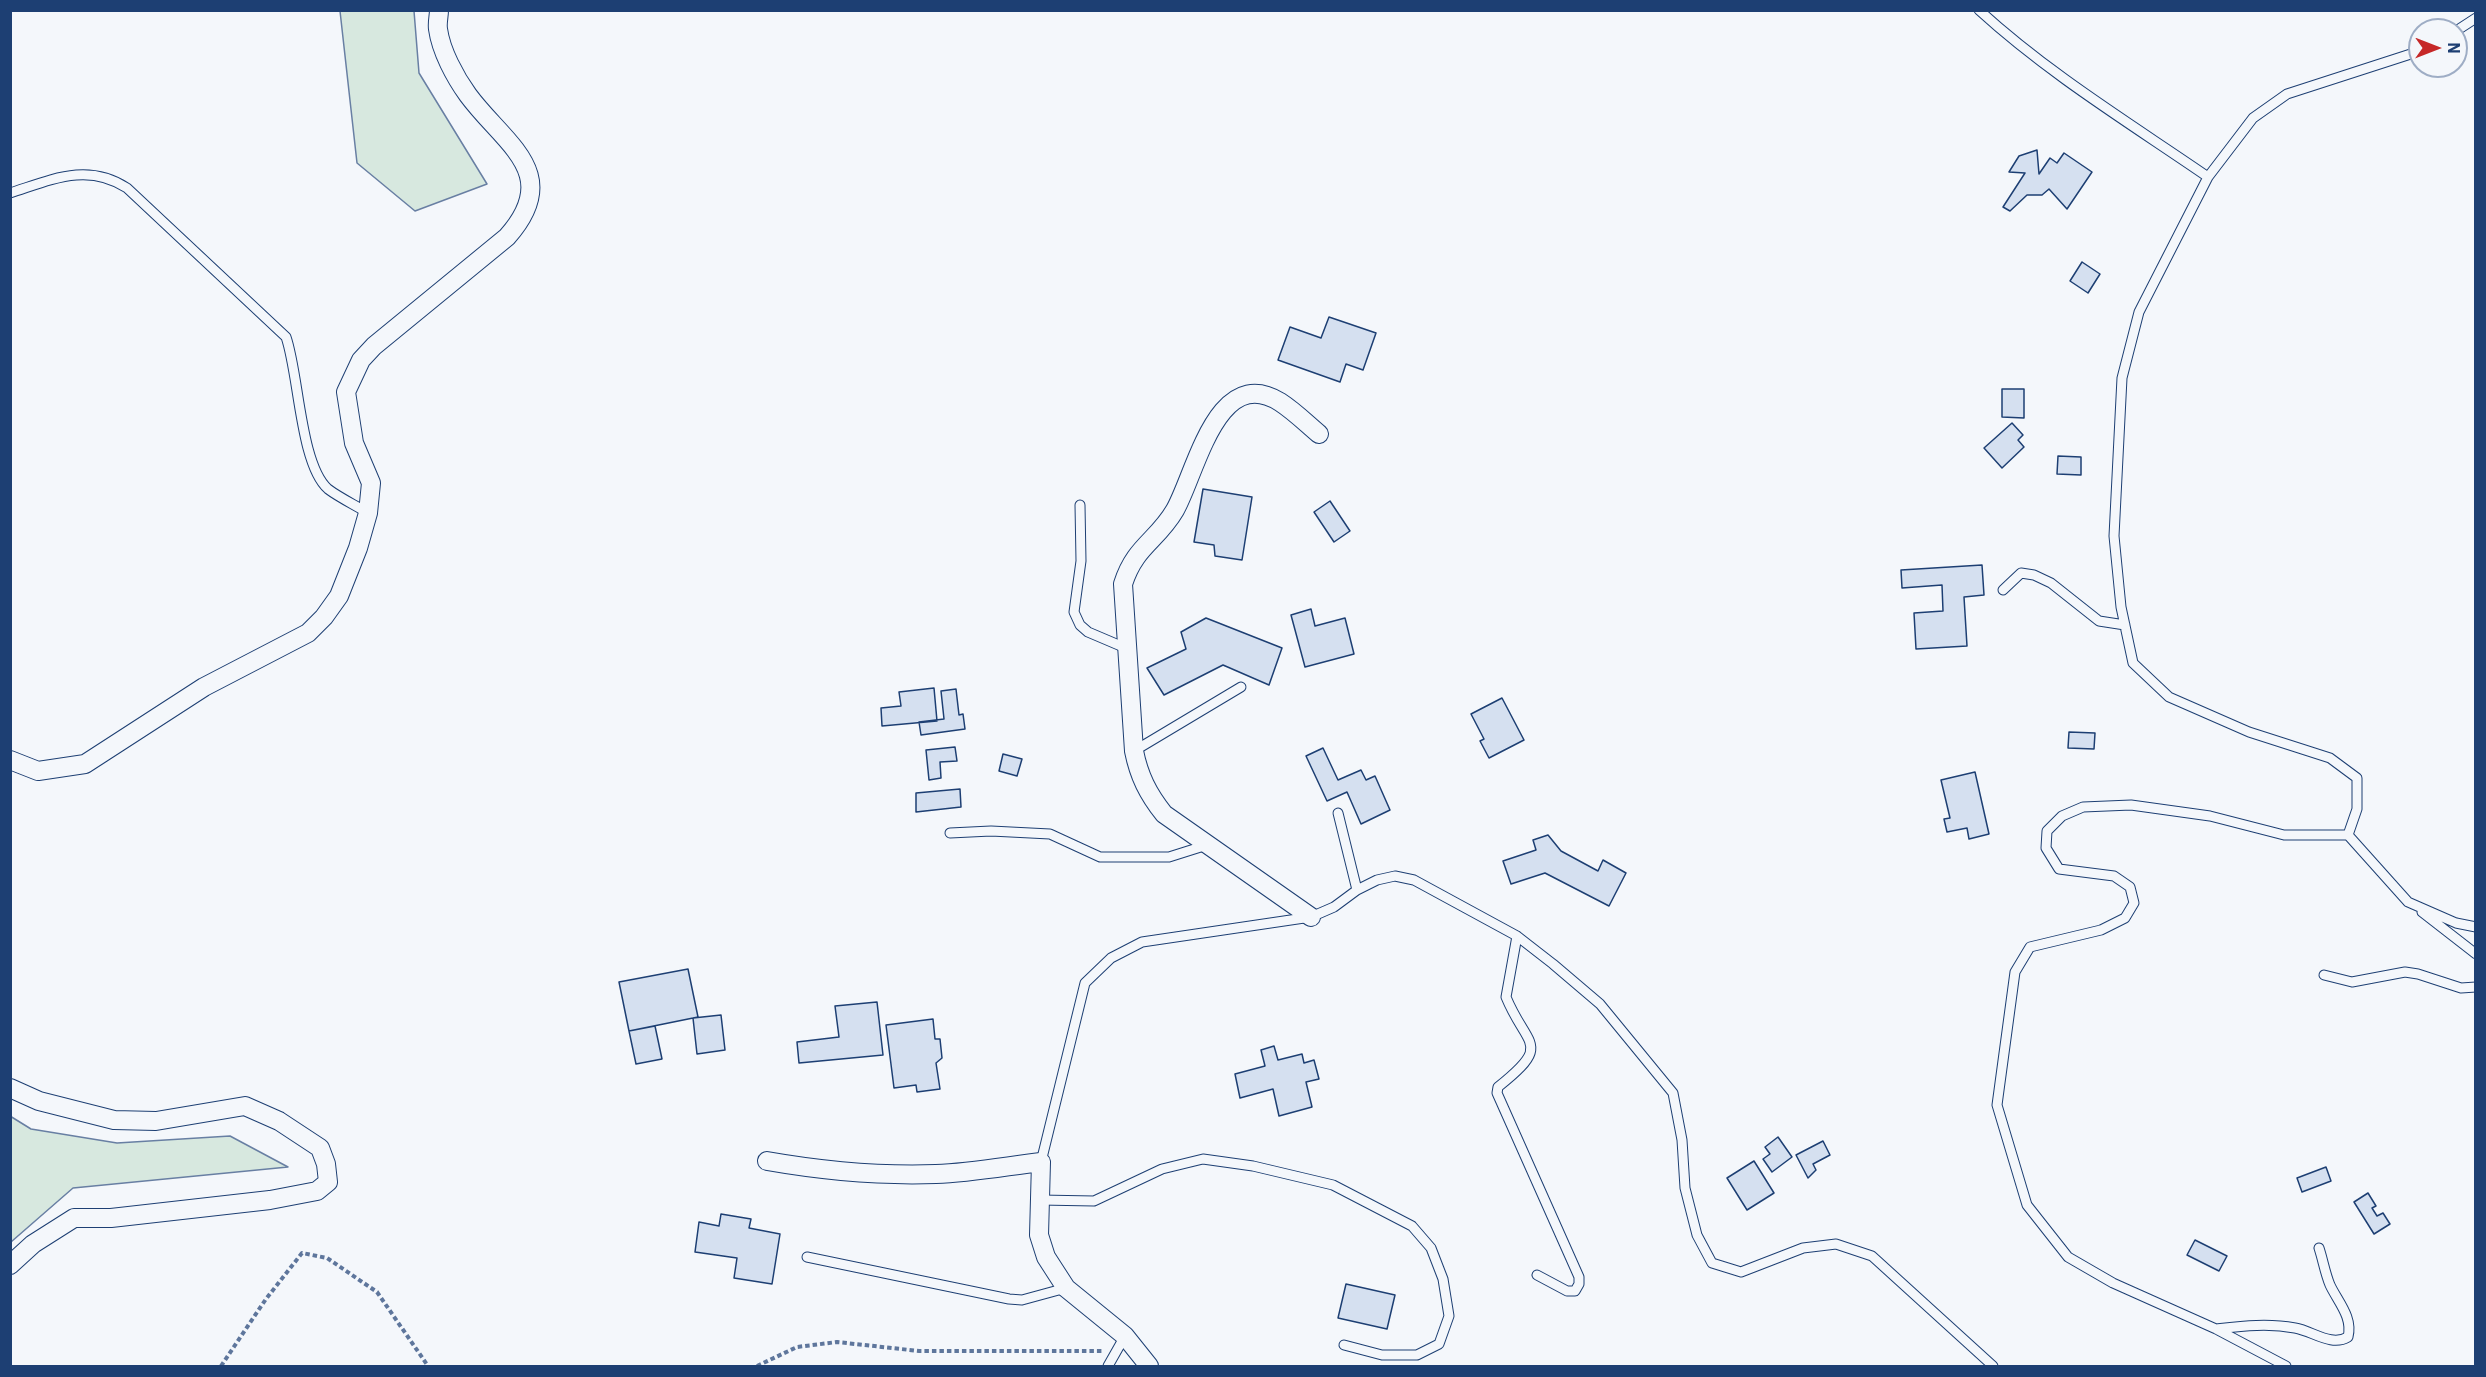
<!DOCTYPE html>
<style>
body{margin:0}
#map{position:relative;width:2486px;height:1377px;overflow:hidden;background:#f4f7fb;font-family:"IBM Plex Sans",sans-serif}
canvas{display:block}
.frame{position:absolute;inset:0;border:12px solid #1d3f73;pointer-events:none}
.north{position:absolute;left:2408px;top:18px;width:60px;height:60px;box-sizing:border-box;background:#f4f7fb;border:2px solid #9eadc5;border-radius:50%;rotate:90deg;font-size:16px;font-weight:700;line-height:24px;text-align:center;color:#1d3f73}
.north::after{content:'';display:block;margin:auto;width:21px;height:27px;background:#c62828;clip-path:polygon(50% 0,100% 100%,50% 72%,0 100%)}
</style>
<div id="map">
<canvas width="2486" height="1377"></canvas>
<div class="frame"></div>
<div class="north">N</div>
</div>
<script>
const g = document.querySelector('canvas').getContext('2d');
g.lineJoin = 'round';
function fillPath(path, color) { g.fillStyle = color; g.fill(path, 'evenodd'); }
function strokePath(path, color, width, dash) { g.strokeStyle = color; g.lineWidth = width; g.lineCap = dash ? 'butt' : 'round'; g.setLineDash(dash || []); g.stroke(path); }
const green = new Path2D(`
 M340,11H414L419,73L487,184L415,211L357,163Z
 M10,1116L31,1129L117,1143L230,1136L288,1167L73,1188L11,1242Z`);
fillPath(green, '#d7e8df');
strokePath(green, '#687fa3', 1.5);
const building = new Path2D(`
 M2037,150L2039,174L2050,158L2057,163L2064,153L2092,172L2067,209L2049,189L2042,195H2027L2010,211L2003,207L2025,173L2009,172L2019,156Z
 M2082,262L2100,274L2088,293L2070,281Z
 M1329,317L1376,333L1363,370L1346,364L1340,382L1278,360L1290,327L1321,338Z
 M2002,389H2024V418L2002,417Z
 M2012,423L2023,435L2018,440L2024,447L2002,468L1984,448Z
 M2058,456L2081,457V475L2057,474Z
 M1203,489L1252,497L1242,560L1215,556L1214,545L1194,542Z
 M1330,501L1350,531L1334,542L1314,512Z
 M1982,565L1984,595L1964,597L1967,646L1916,649L1914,613L1943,611L1942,585L1902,588L1901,570Z
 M1311,609L1315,626L1345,618L1354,654L1305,667L1291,615Z
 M1206,618L1282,648L1269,685L1223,665L1164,695L1147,668L1186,649L1181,632Z
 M934,688L937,721L882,726L881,708L901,706L899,692Z
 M956,689L959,715L963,714L965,729L921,735L919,722L944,719L941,691Z
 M1502,698L1524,740L1489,758L1480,741L1484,739L1471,714Z
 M2069,732L2095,733L2094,749L2068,748Z
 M955,747L957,761L940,762L941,778L929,780L926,750Z
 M1323,748L1338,780L1361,770L1366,780L1375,776L1390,810L1361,824L1347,792L1327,801L1306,756Z
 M1003,754L1022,759L1017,776L999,771Z
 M1975,772L1989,834L1969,839L1967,828L1947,832L1944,819L1950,818L1941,780Z
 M960,789L961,807L916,812V793Z
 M1548,835L1561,851L1598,871L1603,860L1626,873L1609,906L1545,873L1511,884L1503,861L1536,850L1533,840Z
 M688,969L698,1017L629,1031L619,982Z
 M877,1002L883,1055L799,1063L797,1042L839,1037L835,1006Z
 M721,1015L725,1050L697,1054L693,1018Z
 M933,1019L935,1039H940L942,1058L936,1063L940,1089L917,1092L916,1085L894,1088L886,1025Z
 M655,1026L662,1059L636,1064L629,1031Z
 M1274,1046L1278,1060L1302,1054L1304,1063L1314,1060L1319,1079L1306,1082L1312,1107L1279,1116L1273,1089L1240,1098L1235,1074L1265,1066L1261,1050Z
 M1778,1137L1792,1157L1772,1172L1763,1159L1770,1154L1765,1147Z
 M1823,1141L1830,1155L1813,1164L1816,1170L1808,1178L1796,1155Z
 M1754,1161L1774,1193L1747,1210L1727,1178Z
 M2326,1167L2331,1181L2302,1192L2297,1178Z
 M2368,1193L2376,1206L2372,1208L2377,1216L2383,1213L2390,1224L2374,1234L2354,1202Z
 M721,1214L751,1219L749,1228L780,1234L772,1284L734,1278L737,1258L695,1252L699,1222L719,1226Z
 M2195,1240L2227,1256L2219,1271L2187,1255Z
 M1346,1284L1395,1295L1387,1329L1338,1318Z`);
fillPath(building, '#d5e0f0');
strokePath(building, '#1d3f73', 1.5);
const service = new Path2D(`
 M1979,10C2049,74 2131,124 2208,177
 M2456,31L2476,18
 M10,193C51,180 87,162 127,188L286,337C299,374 300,464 328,489C340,498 355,505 368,513
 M1080,505L1081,561L1074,612L1080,625L1088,632L1128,649
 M2003,590L2021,573L2034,575L2051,583L2099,621L2125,625
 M1134,751L1241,687
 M1338,813L1357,890
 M950,833L991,831L1050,834L1100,857H1169L1207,845
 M2348,835L2408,902L2456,923L2476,927
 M2422,912L2476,954
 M1517,936L1506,997C1527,1048 1553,1043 1498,1087L1497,1093L1579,1277V1284L1575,1291H1567L1537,1275
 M2324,975L2352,982L2405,972L2418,974L2461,988L2476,987
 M1041,1162L1085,983L1111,958L1142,942L1311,917L1334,907L1357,890L1377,880L1395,876L1414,880L1517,936L1553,964L1600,1004L1673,1093L1682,1140L1685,1188L1697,1235L1712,1263L1741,1272L1803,1248L1836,1244L1872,1256L1993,1366
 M1040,1200L1094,1201L1162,1169L1203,1159L1253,1166L1333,1185L1412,1226L1431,1248L1443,1279L1449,1316L1439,1344L1417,1355H1382L1344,1345
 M807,1257L1009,1299L1022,1300L1066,1288
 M2216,1329C2243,1326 2268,1323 2295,1328C2313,1331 2331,1347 2348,1337C2353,1317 2338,1302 2330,1285C2325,1273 2323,1260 2319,1248
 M1108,1366L1125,1336
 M2286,1366L2216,1329L2113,1283L2068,1257L2027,1205L1997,1105L2015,972L2030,947L2101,930L2125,918L2134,903L2130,887L2114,876L2059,869L2046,848L2047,831L2062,816L2083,807L2131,805L2210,816L2284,835H2348L2357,809V778L2330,758L2249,732L2169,697L2133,663L2121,607L2114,536L2122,378L2139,312L2208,177L2253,118L2287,94L2420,51`);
const minor = new Path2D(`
 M10,760L38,771L85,764L204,687L308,633L324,617L339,596L358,548L368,513L371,483L354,443L346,392L361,360L374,346L507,237C564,173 504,144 468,95C455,77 441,51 438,29C437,23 439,16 439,10
 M1311,917L1164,814C1148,794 1139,776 1134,751L1123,584C1135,546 1157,541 1175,510C1196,473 1217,363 1280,402C1294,411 1306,423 1319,434
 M10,1088L39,1101L114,1120L156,1121L245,1106L279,1121L320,1148L326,1164L328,1182L317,1191L270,1200L111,1218H74L33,1244L10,1265
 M767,1161C824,1171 879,1176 936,1174C971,1173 1007,1166 1041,1162L1039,1235L1046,1257L1066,1288L1125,1336L1149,1366`);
strokePath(service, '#1d3f73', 11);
strokePath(minor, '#1d3f73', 20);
strokePath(new Path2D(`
 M221,1366L266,1299L302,1253L327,1258L377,1292L428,1366
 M757,1366L797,1347L837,1342L919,1351H1102`), '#5e769c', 4, [4.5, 3]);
strokePath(service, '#f4f7fb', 9);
strokePath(minor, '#f4f7fb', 18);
</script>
